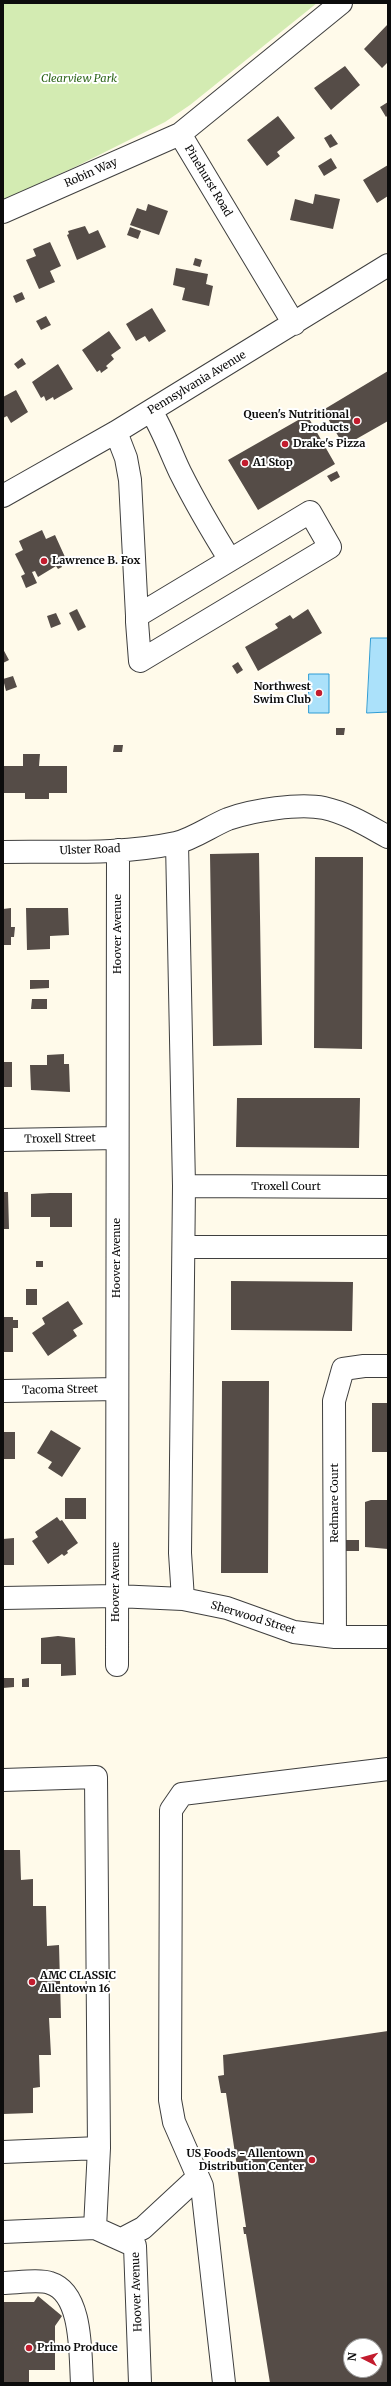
<!DOCTYPE html>
<style>
body{margin:0}
#map{position:relative;width:391px;height:2386px;overflow:hidden;background:#fffaea;font-family:Merriweather,serif}
canvas{display:block}
.frame{position:absolute;inset:0;border:4px solid #0c0c0c;pointer-events:none}
.north{position:absolute;left:343px;top:2338px;width:40px;height:40px;box-sizing:border-box;background:#fff;border:1px solid #9e9e9e;border-radius:50%;rotate:276deg;font-size:11px;font-weight:700;line-height:16px;text-align:center;color:#0c0c0c}
.north::after{content:'';display:block;margin:auto;width:14px;height:18px;background:#c31c2e;clip-path:polygon(50% 0,100% 100%,50% 72%,0 100%)}
</style>
<div id="map">
<canvas width="391" height="2386"></canvas>
<div class="frame"></div>
<div class="north">N</div>
</div>
<script>
const g = document.querySelector('canvas').getContext('2d');
g.lineJoin = 'round';
function fillPath(path, color) { g.fillStyle = color; g.fill(path, 'evenodd'); }
function strokePath(path, color, width, dash) { g.strokeStyle = color; g.lineWidth = width; g.lineCap = dash ? 'butt' : 'round'; g.setLineDash(dash || []); g.stroke(path); }
function write(font, color, halo, rows, align = 'center') {
  g.font = font + ' Merriweather,serif'; g.lineWidth = 4; g.setLineDash([]); g.textBaseline = 'middle'; g.strokeStyle = halo; g.fillStyle = color; for (const [text, x, y, turn = 0] of rows) {
    g.save(); g.translate(x, y); g.rotate((+turn || 0) * Math.PI / 180); g.textAlign = isNaN(turn) ? turn : align; if (halo) g.strokeText(text, 0, 0); g.fillText(text, 0, 0); g.restore();
  }
}
fillPath(new Path2D(`
 M3,3H317L190,105L165,122L75,167L3,200Z`), '#d3ebb2');
const water = new Path2D(`
 M371,638H388V712L367,713Z
 M309,674H329V713H309Z`);
fillPath(water, '#abe1fa');
strokePath(water, '#2e9cd5', 1);
fillPath(new Path2D(`
 M388,24V62L382,68L364,49Z
 M345,66L360,85L331,110L314,88Z
 M388,102V115L386,117L380,107Z
 M278,116L295,138L277,152L280,156L267,166L247,140Z
 M331,134L338,144L330,148L324,138Z
 M331,158L337,168L324,176L318,166Z
 M388,165V196L377,203L363,180Z
 M315,194L340,199L333,229L290,220L295,199L313,204Z
 M148,204L168,211L159,235L130,225L137,208L146,211Z
 M85,226L89,234L98,230L106,247L77,260L67,235L69,234L68,231Z
 M130,227L141,231L138,239L127,235Z
 M50,242L61,266L50,271L55,282L39,289L26,260L36,256L33,249Z
 M195,258L202,260L200,267L193,265Z
 M176,268L208,274L206,284L213,286L209,306L182,300L185,288L173,285Z
 M22,292L25,299L16,303L13,296Z
 M152,308L166,331L149,342L145,336L136,341L126,324Z
 M46,316L51,325L41,330L36,321Z
 M109,331L121,348L111,355L114,359L106,366L108,368L101,373L100,370L97,372L82,350Z
 M22,358L26,364L18,369L14,364Z
 M58,364L73,389L54,400L53,397L46,401L44,396L41,398L32,382Z
 M388,371V421L344,446L323,410Z
 M16,390L28,412L11,423L7,416L3,418V397Z
 M307,415L335,464L258,510L228,460Z
 M337,471L340,477L331,482L327,476Z
 M42,530L46,539L55,535L65,557L63,558L65,563L61,565L62,567L58,569L56,566L38,577L35,571L32,572L37,583L26,588L21,576L25,574L15,554L23,550L19,541Z
 M77,609L86,627L78,631L69,613Z
 M308,609L322,633L258,671L245,647L278,628L275,624L290,615L293,619Z
 M56,613L61,624L51,628L47,616Z
 M3,649L9,660L3,663Z
 M238,662L243,670L237,674L232,666Z
 M13,676L17,687L6,691L3,679Z
 M336,728H345L344,735H336Z
 M114,745H123L122,752H113Z
 M23,754H40L39,766H67V793H49V799H25V793H3V766H23Z
 M259,853L262,1045L213,1046L210,854Z
 M315,857H363L362,1049L314,1048Z
 M11,908V927H15L14,937H11V945H3V909Z
 M26,908H68L69,935L50,936V949L27,950Z
 M30,980H49V988L30,989Z
 M32,999H47V1009H31Z
 M64,1054V1064H69L70,1092L31,1090L30,1065H47V1055Z
 M3,1062H12V1087H3Z
 M237,1098H360L359,1148L236,1147Z
 M3,1192H8L9,1229H3Z
 M50,1193H72V1227H50V1217H31V1194Z
 M36,1261H43V1267H36Z
 M231,1281L353,1282L352,1331L231,1330Z
 M26,1289H37V1305H26Z
 M68,1301L83,1324L73,1330L77,1336L48,1356L32,1333L45,1324L42,1318Z
 M3,1317H13V1320H18V1328H13V1352H3Z
 M222,1381H269L268,1573H221Z
 M372,1403H388V1452H372Z
 M51,1430L81,1448L62,1477L48,1468L52,1462L37,1453Z
 M3,1432H15V1459H3Z
 M65,1498H86V1519H65Z
 M371,1500H388V1549L365,1547V1502Z
 M57,1517L60,1521L62,1520L78,1543L67,1551L68,1553L64,1556L62,1554L48,1564L32,1541L38,1537L35,1532Z
 M14,1538V1565H3V1539Z
 M346,1540H359V1551H346Z
 M58,1636L75,1638L76,1675L61,1676V1664H41V1638Z
 M3,1678H14V1687L3,1688Z
 M29,1678V1687H22V1679Z
 M3,1850H20L21,1880L33,1879V1906H46L47,1946L59,1945L61,2018H49L51,2055H39L40,2087L33,2088V2113L3,2114Z
 M388,2031V2383H270L246,2234H244L243,2227H246L226,2093H221L218,2076L224,2075L223,2055ZM351,2346H375V2370H351Z
 M38,2296L62,2316L55,2326V2370H29V2383H3V2302H34Z`), '#554c47');
const minor = new Path2D(`
 M180,134L294,324
 M3,212L180,134L341,3
 M151,411C163,430 170,451 180,472C195,502 212,531 230,560
 M116,432L126,458L130,480L137,616V622L140,661L330,547L310,512L137,616
 M3,496L116,432L388,265
 M177,843L184,1186L180,1553L183,1599
 M3,852C60,851 120,855 176,843C193,839 211,826 228,819C253,810 299,803 324,808C347,813 368,826 388,837
 M3,1140L117,1138
 M184,1186L388,1187
 M184,1247H388
 M3,1391L117,1389
 M3,1598L116,1596L183,1599L227,1608L294,1632L335,1637H388
 M335,1637L334,1401L343,1369L364,1366H388
 M117,1665L118,850
 M3,1780L96,1777L99,2148L95,2228
 M3,2152L99,2148
 M3,2232L95,2228L135,2246L140,2383
 M122,2239L143,2228L198,2177
 M3,2283C15,2283 39,2279 50,2283C83,2293 80,2354 82,2383
 M224,2383L202,2186L174,2122L170,2100L171,1810L182,1794L388,1769`);
strokePath(minor, '#3f3f3f', 24);
strokePath(minor, '#fff', 22);
for (const [x, y, r, color] of [
 [357,421,4,"#c31c2e"],
 [285,444,4,"#c31c2e"],
 [245,463,4,"#c31c2e"],
 [44,561,4,"#c31c2e"],
 [319,693,4,"#c31c2e"],
 [32,1982,4,"#c31c2e"],
 [312,2160,4,"#c31c2e"],
 [29,2348,4,"#c31c2e"]
]) { const dot = new Path2D(); dot.arc(x, y, r, 0, 2 * Math.PI); g.fillStyle = color; g.fill(dot); strokePath(dot, '#fff', 1.5); }
write('italic 11px', '#2d6619', '#fff', [
 ["Clearview Park",79,79]
]);
write('11px', '#0c0c0c', '#fff', [
 ["Robin Way",91,173,-24],
 ["Pinehurst Road",208,181,59],
 ["Pennsylvania Avenue",197,383,-31],
 ["Ulster Road",90,850,-2],
 ["Hoover Avenue",118,934,-90],
 ["Troxell Street",60,1139,-1],
 ["Troxell Court",286,1187],
 ["Hoover Avenue",117,1258,-90],
 ["Tacoma Street",60,1390,-1],
 ["Redmare Court",335,1503,-90],
 ["Hoover Avenue",116,1582,-90],
 ["Sherwood Street",253,1618,17],
 ["Hoover Avenue",137,2292,-92]
]);
write('bold 11px', '#0c0c0c', '#fff', [
 ["Queen's Nutritional",349,415,"right"],
 ["Products",349,428,"right"],
 ["Drake's Pizza",293,444],
 ["A1 Stop",253,463],
 ["Lawrence B. Fox",52,561],
 ["Northwest",311,687,"right"],
 ["Swim Club",311,700,"right"],
 ["AMC CLASSIC",40,1976],
 ["Allentown 16",40,1989],
 ["US Foods - Allentown",304,2154,"right"],
 ["Distribution Center",304,2167,"right"],
 ["Primo Produce",37,2348]
], 'left');
</script>
